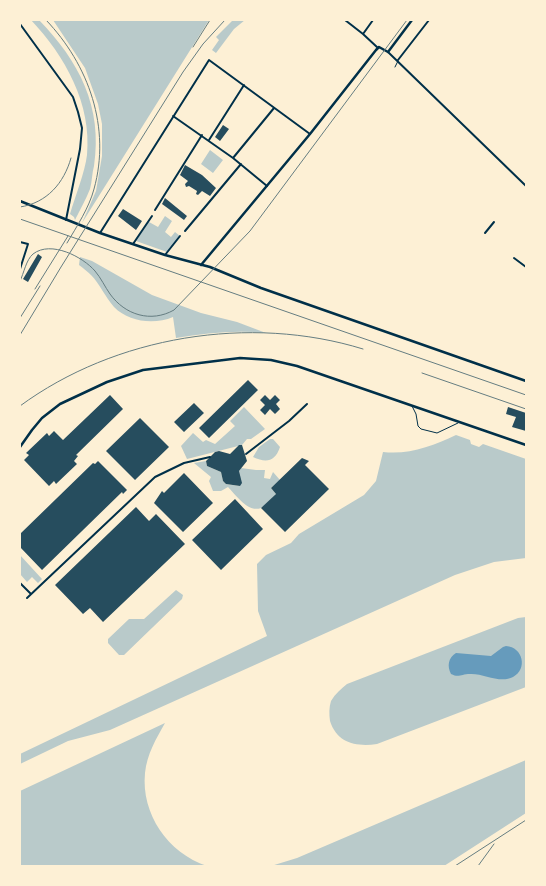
<!DOCTYPE html>
<style>
body{margin:0}
#map{position:relative;width:546px;height:886px;overflow:hidden;background:#fdf0d5;font-family:"Source Serif 4",serif}
canvas{display:block}
.frame{position:absolute;inset:0;border:21px solid #fdf0d5;pointer-events:none}
</style>
<div id="map">
<canvas width="546" height="886"></canvas>
<div class="frame"></div>
</div>
<script>
const g = document.querySelector('canvas').getContext('2d');
g.lineJoin = 'round';
function fillPath(path, color) { g.fillStyle = color; g.fill(path, 'evenodd'); }
function strokePath(path, color, width, dash) { g.strokeStyle = color; g.lineWidth = width; g.lineCap = dash ? 'butt' : 'round'; g.setLineDash(dash || []); g.stroke(path); }
fillPath(new Path2D(`
 M31,20H39C79,61 103,107 94,166C92,173 92,182 90,189C86,199 80,210 75,220L74,217L70,214C75,197 85,172 87,155C92,104 65,56 31,20Z
 M53,20H209L82,223L96,191L102,156V124L98,104L85,68Z
 M233,20H245L234,29L216,53L212,50L219,40L216,37Z
 M210,150L223,160L213,173L201,164Z
 M165,216L172,221L165,232L171,237L175,232L180,236L167,252L136,241L149,222L158,227Z
 M80,257L92,261L152,295L201,313L237,322L266,333C236,330 206,333 176,338L173,317C154,325 129,322 114,307C105,297 100,284 91,275C87,271 83,268 79,265Z
 M244,407L265,429L251,439H247L242,445L187,459L181,446L193,433L203,442L206,440L215,444L235,426L230,421Z
 M456,435L470,440L471,444L479,447L483,444L526,459V558L494,562L455,575L110,730L68,741L20,764V754L267,636L258,611L257,564L266,555L291,543L299,534L364,495L376,481L383,452C409,455 433,446 456,435Z
 M270,439H273L280,447C275,462 266,463 253,457L259,447Z
 M206,461L207,466L221,472L223,481L226,484L240,486L239,471L241,468L256,470H265L264,478L270,479L273,472L280,480L271,488L276,494C272,498 266,505 261,508C248,513 236,495 228,487L221,491H213L209,481L211,477L194,463Z
 M20,555L42,579L38,583L32,577L27,582L20,574Z
 M176,590L183,595L182,599L124,655H119L108,643V639L129,619H144Z
 M526,617V687L377,744C356,747 337,743 330,721C329,714 329,707 331,701C335,694 341,689 347,684L518,618Z
 M165,723C156,739 147,754 145,773C141,814 168,853 207,866H20V791Z
 M526,760V813L444,866H271L297,858Z`), '#b9caca');
fillPath(new Path2D(`
 M506,646C523,647 528,669 513,677C500,684 483,673 470,674C461,674 459,678 451,674C447,666 448,658 456,653L491,656L503,647Z`), '#669bbc');
fillPath(new Path2D(`
 M223,125L229,129L220,141L215,137Z
 M185,165L202,175L216,188L210,196L202,191L198,195L196,194L197,191L189,186L186,187L185,184L188,181L180,175Z
 M165,198L187,216L184,220L162,204Z
 M123,209L142,221L136,230L118,216Z
 M38,254L42,257L28,282L23,279Z
 M248,380L258,390L209,438L199,428Z
 M110,395L123,409L76,455L78,456L74,461L77,464L56,484L54,481L49,486L24,460L29,455L26,453L47,433L49,436L54,431L63,440Z
 M265,395L270,400L275,395L280,400L276,404L280,409L275,414L270,409L265,415L260,410L265,405L260,400Z
 M194,403L204,413L184,432L174,422Z
 M508,407L526,413V431L512,427L516,417L506,414Z
 M140,418L169,447L135,480L106,451Z
 M239,445H242L247,461L239,471L242,483L240,486L226,484L223,481L221,472L207,466L206,461L215,452L219,451L230,454Z
 M302,458L309,461L305,465L329,489L285,532L261,508L276,494L271,488Z
 M98,461L127,490L123,494L122,492L42,570L20,547V534L93,463L95,464Z
 M184,473L213,503L183,532L154,503L162,491L164,493Z
 M235,499L263,529L221,570L192,540Z
 M136,507L149,521L156,514L185,544L103,622L90,608L83,614L55,585Z`), '#264d5e');
strokePath(new Path2D(`
 M395,67L398,61
 M412,406L416,414L418,426L421,429L437,433L458,423`), '#003049', 1);
strokePath(new Path2D(`
 M485,233L494,222
 M514,258L526,267
 M246,454L289,421L307,404
 M20,583L31,594
 M27,598L155,477L184,463L210,457`), '#003049', 2);
strokePath(new Path2D(`
 M345,20L363,34L378,48
 M20,24L73,97L78,112L82,128L80,149L66,220
 M363,34L373,20
 M388,52L526,186
 M398,60L429,20
 M173,116L233,158L267,186
 M209,140L244,85
 M233,158L274,108
 M155,210L202,135
 M185,231L241,164
 M100,233L209,60L310,134
 M20,242L28,244L20,269
 M133,244L152,216
 M165,255L180,236`), '#003049', 2);
strokePath(new Path2D(`
 M20,201L100,233L165,255L210,267L261,288L526,381
 M201,265L310,134L376,50L379,47L388,52L412,20
 M20,447L32,430L42,418L60,404L107,382L143,370L240,358L271,360L297,366L526,445`), '#003049', 2.5);
strokePath(new Path2D(`
 M20,281C24,273 26,260 33,254C51,240 83,257 95,271C101,278 105,287 110,294C125,315 151,323 174,310L250,231L407,20
 M422,373L526,409`), '#657d81', 1);
strokePath(new Path2D(`
 M46,20C89,65 111,128 94,189C89,208 77,226 67,243
 M193,47L210,20
 M20,207C47,203 64,183 71,158
 M20,219L526,395
 M35,289L68,236
 M20,318L40,286
 M20,335L61,267L183,72L203,44L225,20
 M20,406C115,336 250,314 363,349
 M455,866L526,820
 M478,866L494,844`), '#657d81', 1);
</script>
